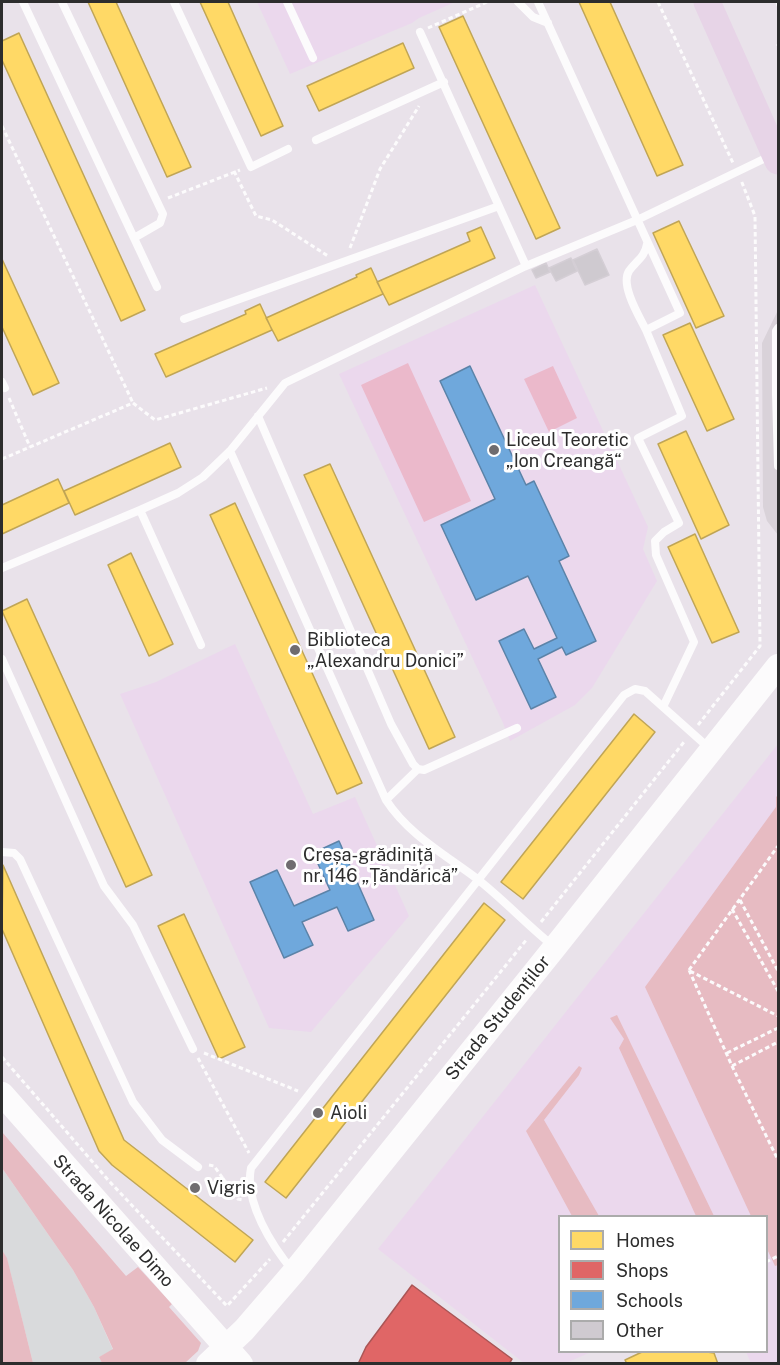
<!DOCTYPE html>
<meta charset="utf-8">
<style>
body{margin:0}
#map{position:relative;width:780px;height:1365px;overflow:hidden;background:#e9e2ea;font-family:"Public Sans",sans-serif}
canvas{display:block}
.frame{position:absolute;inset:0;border:3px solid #2d2d2d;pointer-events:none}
.legend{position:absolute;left:558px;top:1215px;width:210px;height:138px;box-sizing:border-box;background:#fff;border:2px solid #ababab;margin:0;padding:8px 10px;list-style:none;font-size:18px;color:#2d2d2d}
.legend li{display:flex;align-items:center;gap:12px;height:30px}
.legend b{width:30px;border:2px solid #ababab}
</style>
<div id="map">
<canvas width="780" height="1365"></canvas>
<div class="frame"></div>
<ul class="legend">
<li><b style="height:16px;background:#ffd966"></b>Homes</li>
<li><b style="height:16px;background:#e06666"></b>Shops</li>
<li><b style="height:16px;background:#6fa8dc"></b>Schools</li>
<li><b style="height:16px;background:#cfcad0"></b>Other</li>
</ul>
</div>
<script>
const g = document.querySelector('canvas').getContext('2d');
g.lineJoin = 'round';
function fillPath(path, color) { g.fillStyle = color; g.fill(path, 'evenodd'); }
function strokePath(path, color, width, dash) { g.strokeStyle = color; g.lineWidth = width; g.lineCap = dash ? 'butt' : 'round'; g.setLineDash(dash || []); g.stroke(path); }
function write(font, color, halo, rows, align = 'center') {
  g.font = font + ' "Public Sans",sans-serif'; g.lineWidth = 6; g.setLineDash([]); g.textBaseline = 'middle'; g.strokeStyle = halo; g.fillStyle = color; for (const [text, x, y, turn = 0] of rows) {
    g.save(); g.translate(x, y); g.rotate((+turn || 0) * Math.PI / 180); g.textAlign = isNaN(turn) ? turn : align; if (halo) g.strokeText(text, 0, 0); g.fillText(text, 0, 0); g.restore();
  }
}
fillPath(new Path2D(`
 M2,1168L73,1270L94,1307L113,1350L99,1357L102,1363H33L7,1259L2,1250Z`), '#d9dadc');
fillPath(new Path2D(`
 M257,2H455L419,18L412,23L290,74Z
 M535,285L648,527L643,549L657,581L592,688L575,705L510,741L503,723L339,374Z
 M235,644L313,814L355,797L409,916L311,1032L269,1028L120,694L156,682Z
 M778,744V1363H751L746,1352H766V1216H560V1352H591L566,1363H524L378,1249Z`), '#ebd8ed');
fillPath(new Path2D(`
 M778,795V1265L775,1266L767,1249L766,1216H751L645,987L776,807V797Z
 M617,1015L714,1216H696L619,1048L624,1039L610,1018Z
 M579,1066L582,1068L579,1075L544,1120L599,1216H572L526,1131Z
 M2,1132L126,1276L138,1267L172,1304L169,1307L201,1343L198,1351L185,1363H102L99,1357L113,1349L94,1307L73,1270L2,1168Z
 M2,1250L7,1258L33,1363H2Z`), '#e7bbc2');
fillPath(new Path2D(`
 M408,363L471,501L424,522L361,385Z
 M553,366L577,418L549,432L524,379Z`), '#ebb9cb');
fillPath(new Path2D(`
 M778,310V535L767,521L763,507L762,343Z`), '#d9d2d9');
const homes = new Path2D(`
 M88,2H116L191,167L167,177Z
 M200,2H228L283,126L261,136Z
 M579,2H610L683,165L657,176Z
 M463,16L560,228L536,239L439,27Z
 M19,33L145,310L121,321L2,60V41Z
 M403,43L414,68L319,111L307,86Z
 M679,221L724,316L696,328L653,233Z
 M481,227L495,258L389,305L377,282L470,241L467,233Z
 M2,259L59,383L33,395L2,327Z
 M371,268L383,294L278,341L266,318L357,277L356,275Z
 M260,304L272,330L166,377L155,354L246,314L245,311Z
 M690,323L734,419L707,431L663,335Z
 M686,431L729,525L701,539L658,444Z
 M170,443L181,467L75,515L64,491Z
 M330,464L455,737L429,749L304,475Z
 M58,479L69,503L2,534V505Z
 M235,503L362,783L337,794L210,515Z
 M695,534L739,632L712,643L668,547Z
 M131,553L173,644L149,656L108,565Z
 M27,599L152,875L126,887L2,611Z
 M634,714L655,732L523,899L501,882Z
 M3,865L124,1140L253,1240L235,1262L112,1165L99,1151L2,929Z
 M484,903L505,920L286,1198L265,1182Z
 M184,914L245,1047L219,1059L158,926Z
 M642,1352H707L714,1353L718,1364H627L625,1360Z`);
fillPath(homes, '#ffd966');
strokePath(homes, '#c0a555', 1.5);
const shops = new Path2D(`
 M412,1285L512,1359L509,1364H358L366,1347Z`);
fillPath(shops, '#e06666');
strokePath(shops, '#a55', 1.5);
const schools = new Path2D(`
 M470,366L526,485L534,481L569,556L559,561L596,641L566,655L562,647L538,659L556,697L531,709L499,641L524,629L534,649L557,638L528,576L476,600L441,525L495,499L440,381Z
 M339,841L374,920L348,931L337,907L302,922L313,945L284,958L250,882L277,870L294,906L330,890L313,853Z`);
fillPath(schools, '#6fa8dc');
strokePath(schools, '#5b83a8', 1.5);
const building = new Path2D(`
 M597,249L609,275L585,285L573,260Z
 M571,258L577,271L556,281L549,268Z
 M546,263L550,272L536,278L532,270Z`);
fillPath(building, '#cfcad0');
strokePath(building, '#d4ced5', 1.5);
strokePath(new Path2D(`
 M658,2L733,163
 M777,2L778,6
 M428,28L487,2
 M777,46L778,45
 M2,126L133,403
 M234,171L256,216L272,220L328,256
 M168,198L240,170
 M350,248L380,169L419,106
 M9,398L30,447
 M2,459L133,403L155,420L267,388
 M698,725L760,646L755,216L741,180
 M740,900L778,971
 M732,909L778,991
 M541,922L684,742
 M689,970L732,1066L778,1160
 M689,970L778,846
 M690,971L778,1016
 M204,1053L298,1091
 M727,1053L778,1028
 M2,1057L109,1181L227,1306L270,1259
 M198,1058L249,1153
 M732,1066L778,1042
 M209,1165L214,1166L238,1199L243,1200
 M283,1242L527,939
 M766,1262L778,1256`), '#fcfbfc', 3, [4.5, 3]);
strokePath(new Path2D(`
 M23,2L157,287
 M62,2L163,214L160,223L134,238
 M174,2L251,167L288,149
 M287,2L313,58
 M518,2L533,17L548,23
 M538,2L680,313L646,330L682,416L638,438L679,523L664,532L655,541L656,555L694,642L663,707L709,748
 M420,32L526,266
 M316,140L444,82
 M184,319L499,206
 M778,328L776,331V394L778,466
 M646,330C639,316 620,285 629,271C636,261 645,257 647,244
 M2,382L5,388
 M258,416L391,724L413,764L418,769L424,770L517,728
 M230,451L386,800
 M2,568L140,510
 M201,645L140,510L178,493L203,477L230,451L285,383L526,266L637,220L772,155
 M2,659L104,886L133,925L193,1049
 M418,769L386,800C408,834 444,854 476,878C503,899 526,924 552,945
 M2,852L14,853L20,859L133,1102L162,1140L198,1167
 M293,1271C272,1246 244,1202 251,1168L624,695L635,689L645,691L663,707`), '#fcfbfc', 8);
strokePath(new Path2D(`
 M2,1094L241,1364
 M208,1364L244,1330L294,1272L555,947L778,666`), '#fcfbfc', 24);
strokePath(new Path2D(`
 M707,2L778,161`), '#e7d4e7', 27);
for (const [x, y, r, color] of [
 [494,450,6,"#6f6c6f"],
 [295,650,6,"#6f6c6f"],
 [291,865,6,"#6f6c6f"],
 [318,1113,6,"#6f6c6f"],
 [195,1188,6,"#6f6c6f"]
]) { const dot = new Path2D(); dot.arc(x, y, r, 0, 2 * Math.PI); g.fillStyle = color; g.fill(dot); strokePath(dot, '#fff', 2); }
write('18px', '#2d2d2d', '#fff', [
 ["Liceul Teoretic",506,440],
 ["„Ion Creangă“",506,461],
 ["Biblioteca",307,640],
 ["„Alexandru Donici”",307,661],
 ["Creșa-grădiniță",303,855],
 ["nr. 146 „Țăndărică”",303,876],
 ["Aioli",330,1113],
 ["Vigris",207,1188]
], 'left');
write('18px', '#2d2d2d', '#fff', [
 ["Strada Studenților",498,1018,-51],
 ["Strada Nicolae Dimo",113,1221,48]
]);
</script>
